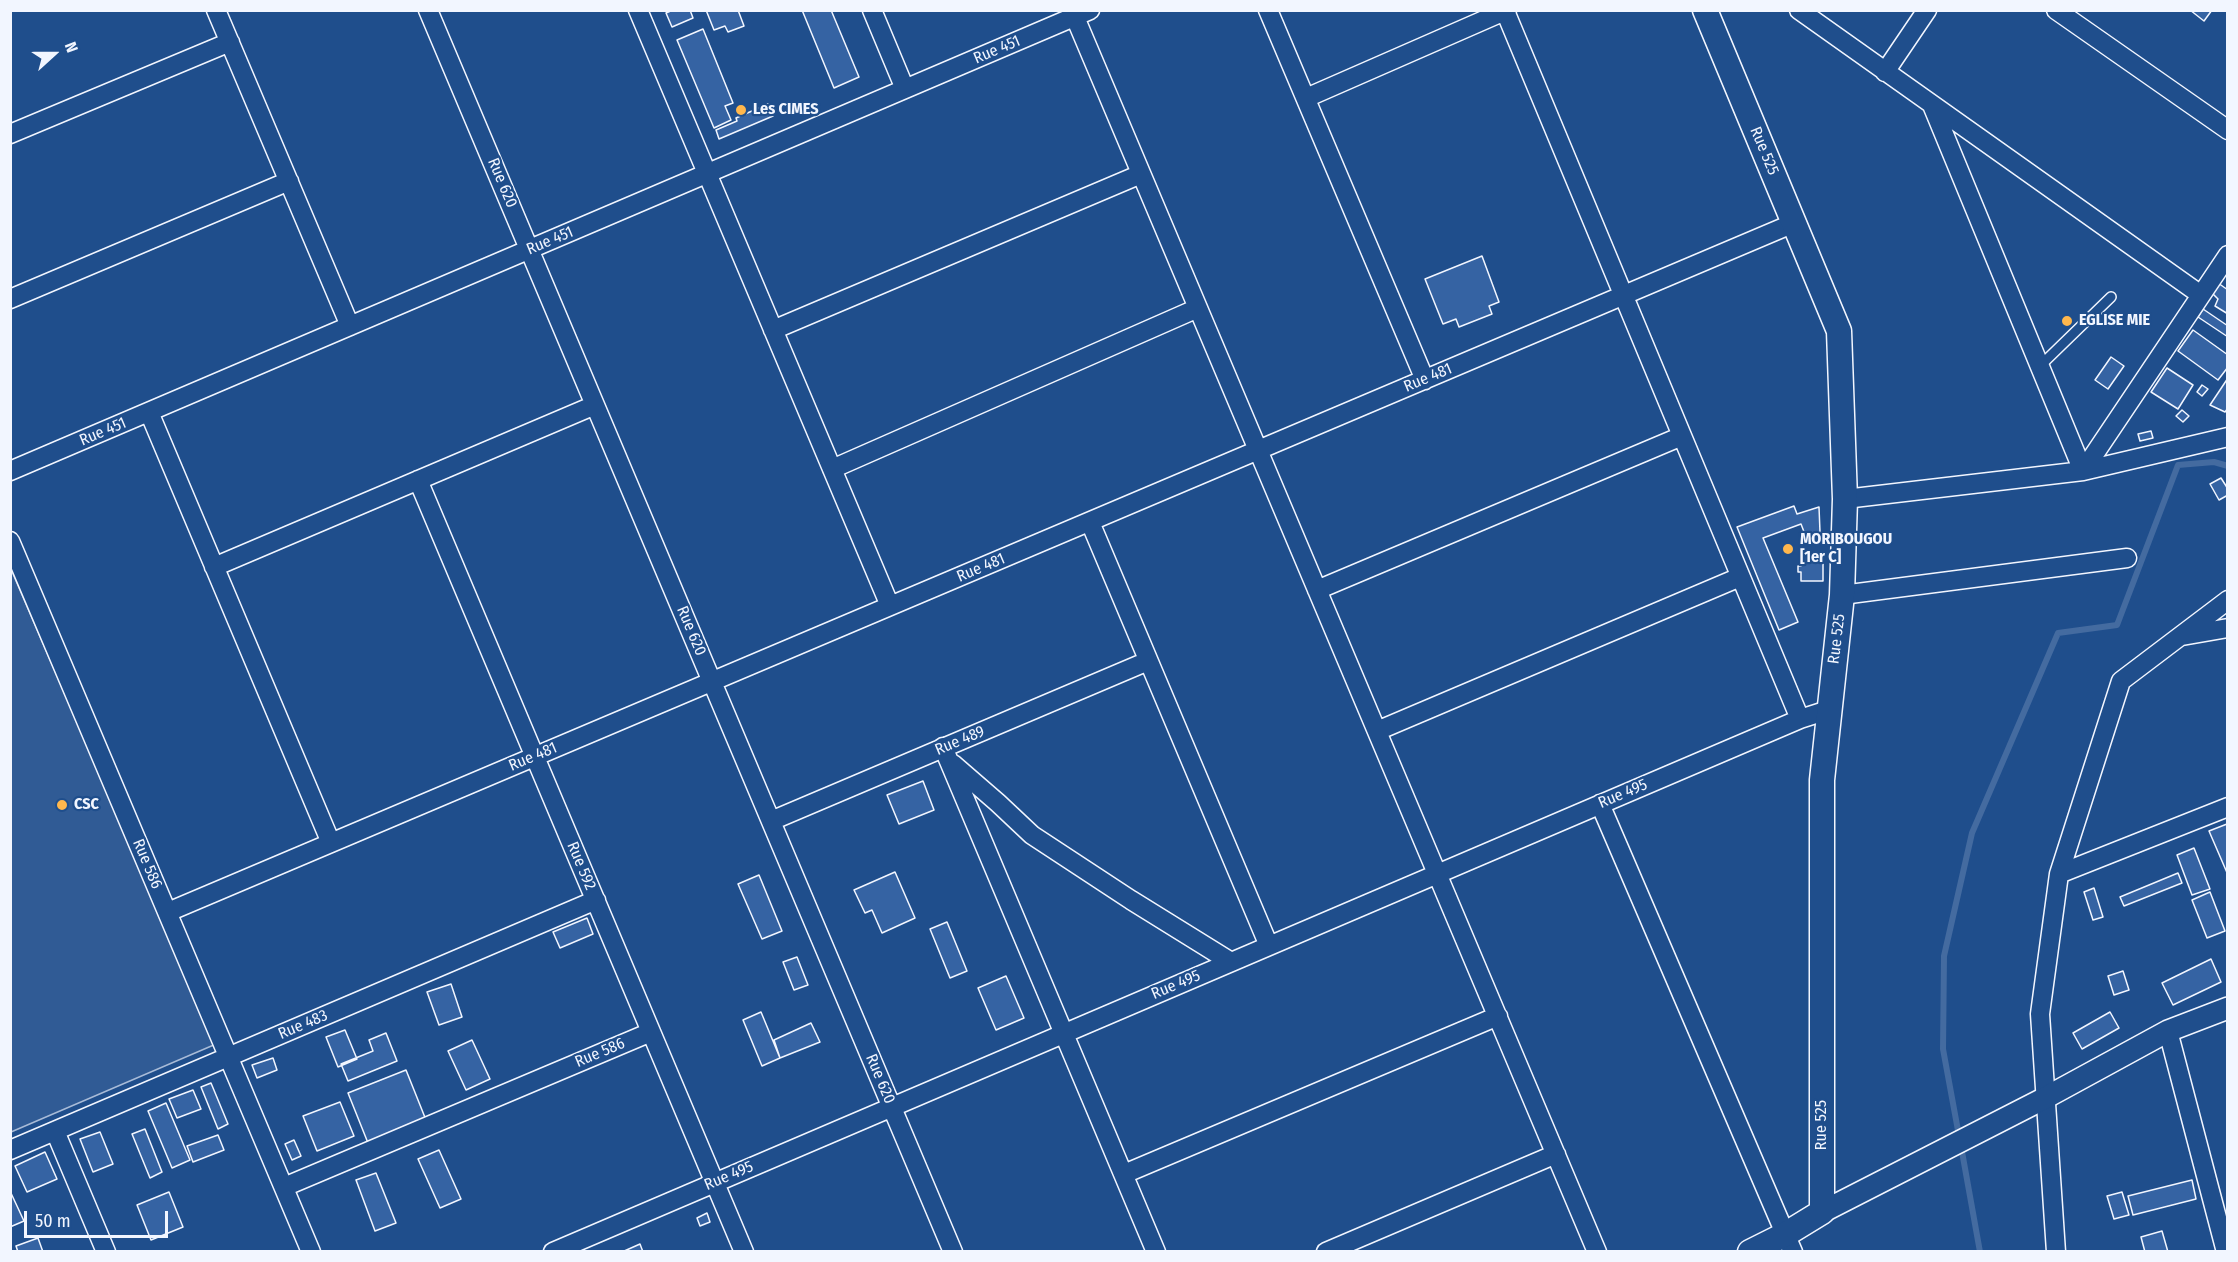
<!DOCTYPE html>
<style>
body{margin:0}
#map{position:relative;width:2238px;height:1262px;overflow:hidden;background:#1f4e8c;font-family:"Fira Sans Condensed",sans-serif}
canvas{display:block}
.frame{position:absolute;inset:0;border:12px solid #f2f6ff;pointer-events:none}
.north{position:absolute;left:24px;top:24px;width:60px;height:60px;-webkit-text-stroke:4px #1f4e8c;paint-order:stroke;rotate:69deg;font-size:16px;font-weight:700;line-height:24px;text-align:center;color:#f2f6ff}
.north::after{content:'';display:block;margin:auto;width:21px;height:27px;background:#f2f6ff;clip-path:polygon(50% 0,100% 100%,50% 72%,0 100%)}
.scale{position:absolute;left:24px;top:1211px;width:144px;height:27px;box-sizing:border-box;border:3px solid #f2f6ff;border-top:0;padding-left:8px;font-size:18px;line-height:21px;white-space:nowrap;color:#f2f6ff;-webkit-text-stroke:4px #1f4e8c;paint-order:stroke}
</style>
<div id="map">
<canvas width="2238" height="1262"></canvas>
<div class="frame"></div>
<div class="north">N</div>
<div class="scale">50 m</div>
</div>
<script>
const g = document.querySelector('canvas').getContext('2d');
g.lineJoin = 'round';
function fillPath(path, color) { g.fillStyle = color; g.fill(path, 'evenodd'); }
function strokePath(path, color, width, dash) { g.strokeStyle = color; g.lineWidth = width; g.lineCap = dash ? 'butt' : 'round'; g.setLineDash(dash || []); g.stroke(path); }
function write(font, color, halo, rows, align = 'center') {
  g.font = font + ' "Fira Sans Condensed",sans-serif'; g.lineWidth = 4.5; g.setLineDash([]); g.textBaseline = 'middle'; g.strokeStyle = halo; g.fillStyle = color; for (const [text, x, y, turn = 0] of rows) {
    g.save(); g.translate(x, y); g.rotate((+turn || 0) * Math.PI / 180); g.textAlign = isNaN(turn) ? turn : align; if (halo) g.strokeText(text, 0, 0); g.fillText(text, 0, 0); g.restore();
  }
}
const built = new Path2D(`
 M10,567L216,1044L11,1132H10Z`);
fillPath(built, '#305b95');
strokePath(built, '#a8bbd7', 1.5);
strokePath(new Path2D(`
 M1959,1136L1943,1049L1944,956L1972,833L2058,633L2117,625L2178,465L2214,462L2228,466
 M1961,1146L1980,1252`), '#446ba0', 6);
const building = new Path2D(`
 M673,10H690L693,18L672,27L666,13Z
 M706,10H738L744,26L728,32L725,26L714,30Z
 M802,10H831L859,77L834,88Z
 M2190,10H2212L2204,21Z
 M703,29L733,103L725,106L731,120L714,128L677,40Z
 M768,104L773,116L719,139L716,130L737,121L736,118Z
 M1482,256L1499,302L1489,306L1492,314L1459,327L1456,319L1443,324L1425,279Z
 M2218,283L2228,290V314L2215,306L2218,299L2212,293Z
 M2203,309L2228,326V337L2198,317Z
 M2193,330L2228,355V367L2218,380L2178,351Z
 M2111,357L2124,366L2108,389L2095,380Z
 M2167,368L2193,385L2178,409L2151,392Z
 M2228,378V408L2225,412L2210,405Z
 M2202,385L2208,389L2202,396L2197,392Z
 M2182,410L2189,416L2183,422L2176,416Z
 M2151,431L2153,438L2140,441L2138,434Z
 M2221,478L2228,489V495L2219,500L2210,484Z
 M1794,506L1797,514L1819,507L1820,532L1806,537L1801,524L1763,538L1798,622L1779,630L1737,527Z
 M1810,552V556H1823V581H1801V572H1798V566H1801V553Z
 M923,781L934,810L899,824L887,795Z
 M2227,824L2228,826V875L2209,831Z
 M2194,848L2210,889L2192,895L2177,855Z
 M895,872L915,918L882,933L872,910L865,913L854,890Z
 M2178,873L2182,883L2124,906L2120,897Z
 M759,875L782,931L762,939L738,884Z
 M2094,888L2103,917L2093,920L2084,892Z
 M2210,892L2225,931L2207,938L2192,900Z
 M587,918L593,934L560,948L553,932Z
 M947,922L967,971L950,978L930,929Z
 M797,957L808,985L794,990L783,962Z
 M2211,959L2221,982L2173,1005L2162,983Z
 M2123,971L2129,990L2114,995L2108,976Z
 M1006,976L1024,1018L996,1030L978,988Z
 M451,984L462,1017L439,1025L427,992Z
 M761,1012L780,1058L762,1066L743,1020Z
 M2110,1012L2119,1028L2082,1049L2073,1033Z
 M811,1023L820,1042L780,1058L774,1040Z
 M345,1030L357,1059L338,1067L326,1037Z
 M386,1033L397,1061L348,1081L341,1064L373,1051L369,1040Z
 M472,1040L490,1079L466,1090L448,1051Z
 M273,1058L277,1070L257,1078L252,1065Z
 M406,1070L426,1120L368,1143L348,1093Z
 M211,1083L228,1124L218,1129L201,1087Z
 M193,1090L201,1109L177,1118L169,1099Z
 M340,1102L354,1136L317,1151L303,1116Z
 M166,1103L190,1160L172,1168L148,1111Z
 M145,1129L162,1172L150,1178L132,1134Z
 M100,1132L113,1164L93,1172L80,1139Z
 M218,1135L224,1150L193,1162L187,1146Z
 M294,1140L301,1156L292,1160L285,1144Z
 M439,1150L461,1199L440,1208L418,1159Z
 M45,1152L57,1179L27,1192L15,1166Z
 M376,1173L396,1223L375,1231L356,1180Z
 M2192,1180L2196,1199L2133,1215L2128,1196Z
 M10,1191L24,1221L10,1227Z
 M169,1192L183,1227L151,1240L137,1205Z
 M2122,1192L2129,1215L2114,1219L2107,1196Z
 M707,1213L710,1222L700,1226L697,1218Z
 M2162,1231L2168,1252H2145L2141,1237Z
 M38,1238L43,1252H18L16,1246Z
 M640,1244L643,1252H622Z`);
fillPath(building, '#3563a3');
strokePath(building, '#f2f6ff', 1.5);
const service = new Path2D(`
 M2040,366L2111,297`);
const minor = new Path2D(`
 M216,10L350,326
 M428,10L953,1252
 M638,10L890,606
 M872,10L905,89
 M1072,10L1597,1252
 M1268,10L1425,380
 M1799,10L2201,295
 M2056,10L2228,130
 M1505,11L1800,719
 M1885,72L1927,10
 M1306,98L1507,10
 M1932,105L2083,471
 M10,134L230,42
 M10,299L289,181
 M773,330L1141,174
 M149,412L331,843
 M832,469L1198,308
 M10,471L1090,10
 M2083,471L2228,255
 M418,480L744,1252
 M1845,499L2083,471L2228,437
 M1090,522L1269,946
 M10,541L311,1252
 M214,567L595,405
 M1317,590L1682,436
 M1842,595L2127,558
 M2182,636L2228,628
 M1377,731L1740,577
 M943,747L1156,1252
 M953,764L998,803L1032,835L1131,900L1231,962
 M1600,804L1793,1252
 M771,821L1148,661
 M2059,874L2228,807
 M168,912L1794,223
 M2168,1031L2226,1252
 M55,1131L106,1252
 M10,1150L596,900
 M1124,1174L1498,1016
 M284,1187L651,1032
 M553,1252L1800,719L1828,710
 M1326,1252L1556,1154
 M2056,1252L2040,1014L2059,874L2121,681L2228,600`);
const tertiary = new Path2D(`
 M1822,1212L2045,1098L2168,1031L2228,1008`);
const secondary = new Path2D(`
 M1705,10L1839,331L1845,499L1842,595L1822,780V1212L1786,1234L1750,1252`);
strokePath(service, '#f2f6ff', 12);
strokePath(minor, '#f2f6ff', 21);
strokePath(tertiary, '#f2f6ff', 24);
strokePath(secondary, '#f2f6ff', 27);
strokePath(service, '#1f4e8c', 9);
strokePath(minor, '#1f4e8c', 18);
strokePath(tertiary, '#1f4e8c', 21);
strokePath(secondary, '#1f4e8c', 24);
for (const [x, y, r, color] of [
 [741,110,6,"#ffb74d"],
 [2067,321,6,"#ffb74d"],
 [1788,549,6,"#ffb74d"],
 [62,805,6,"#ffb74d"]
]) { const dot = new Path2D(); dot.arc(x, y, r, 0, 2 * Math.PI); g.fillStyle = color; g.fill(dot); strokePath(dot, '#1f4e8c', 2); }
write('16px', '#f2f6ff', '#1f4e8c', [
 ["Rue 451",997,50,-23],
 ["Rue 525",1764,151,67],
 ["Rue 620",502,183,67],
 ["Rue 451",550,241,-23],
 ["Rue 481",1428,378,-23],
 ["Rue 451",103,432,-23],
 ["Rue 481",981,568,-23],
 ["Rue 620",691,631,67],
 ["Rue 525",1837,639,-83],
 ["Rue 489",960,741,-23],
 ["Rue 481",533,757,-23],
 ["Rue 495",1623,794,-23],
 ["Rue 586",147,864,67],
 ["Rue 592",581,866,67],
 ["Rue 495",1176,985,-23],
 ["Rue 483",303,1025,-23],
 ["Rue 586",600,1053,-23],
 ["Rue 620",880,1079,67],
 ["Rue 525",1822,1125,-90],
 ["Rue 495",729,1176,-23]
]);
write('bold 16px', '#f2f6ff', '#1f4e8c', [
 ["Les CIMES",753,110],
 ["EGLISE MIE",2079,321],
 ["MORIBOUGOU",1800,540],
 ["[1er C]",1800,558],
 ["CSC",74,805]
], 'left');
</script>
